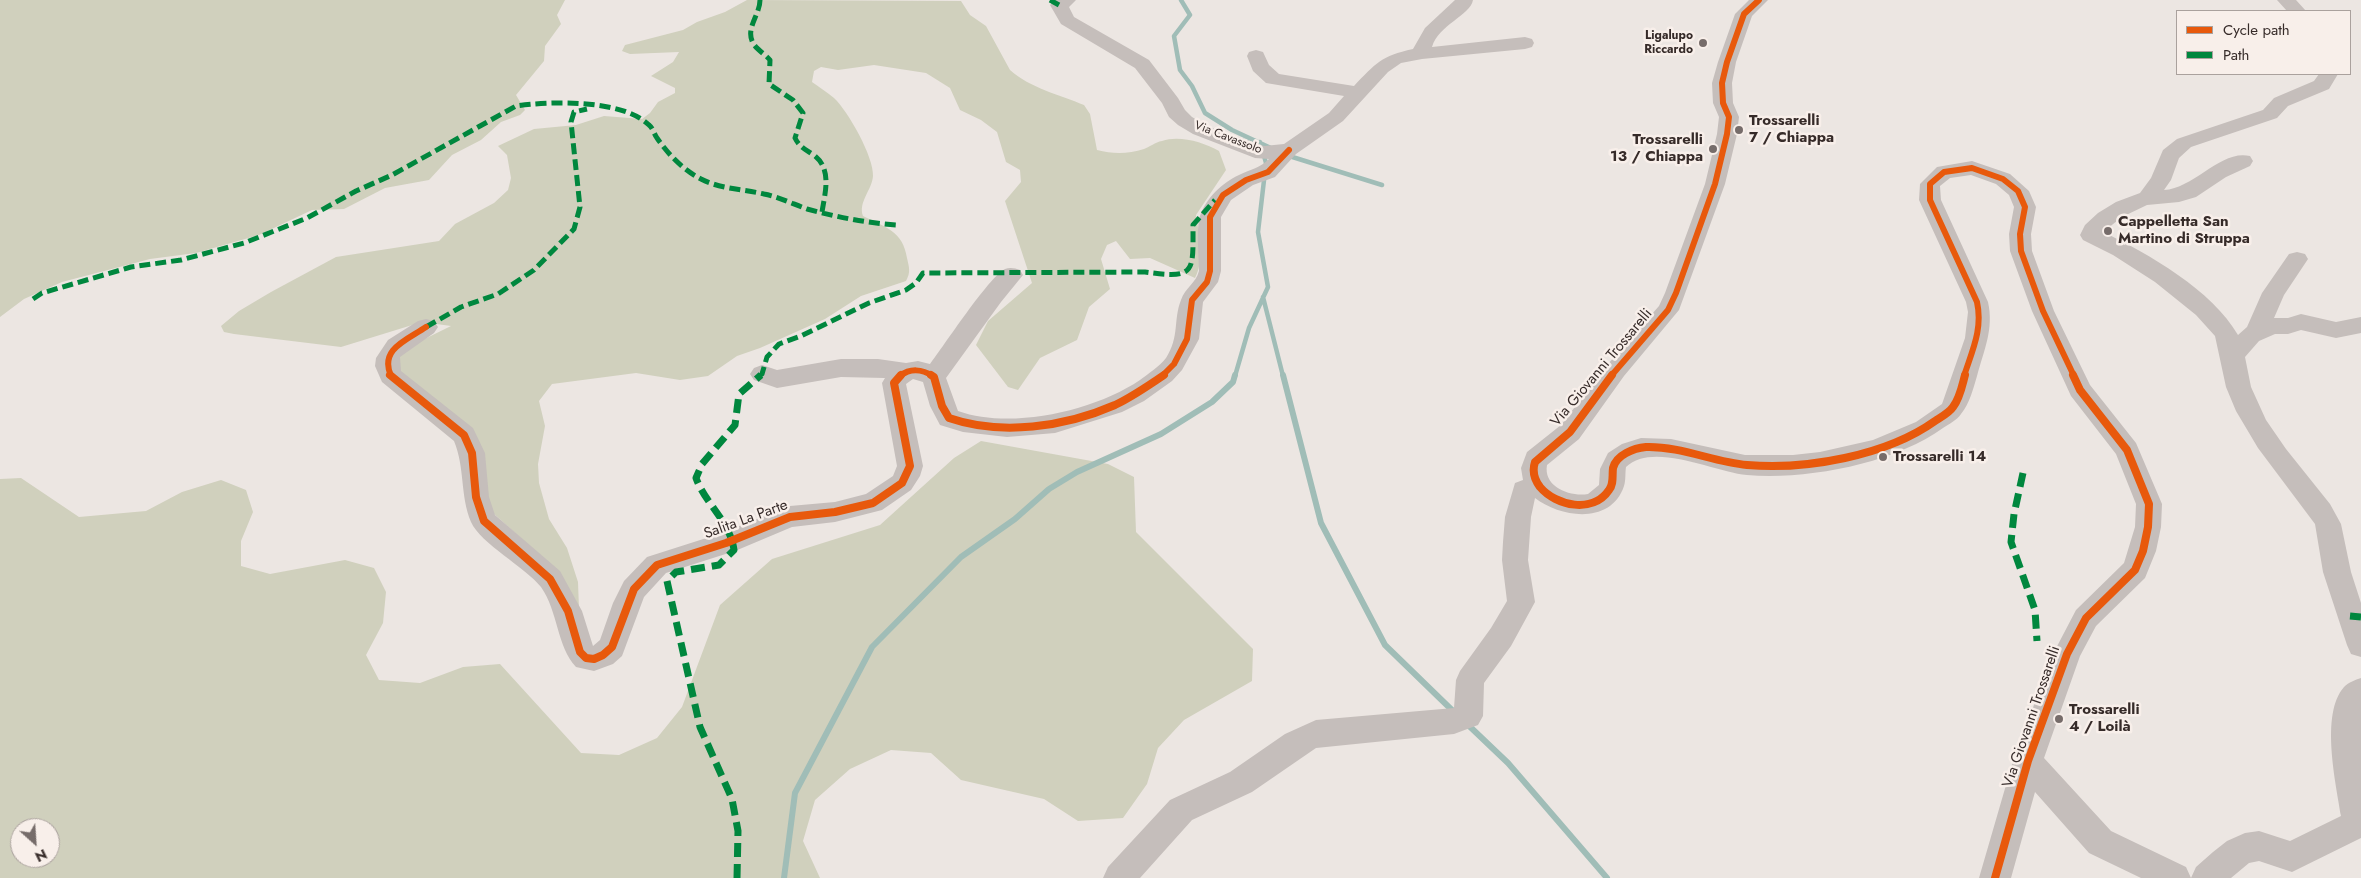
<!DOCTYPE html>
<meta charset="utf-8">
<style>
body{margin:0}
#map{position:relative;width:2361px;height:878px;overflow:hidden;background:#ece6e2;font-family:Jost,sans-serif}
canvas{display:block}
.legend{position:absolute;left:2176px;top:10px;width:175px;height:65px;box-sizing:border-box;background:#f8efea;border:1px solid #aaa19d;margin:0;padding:6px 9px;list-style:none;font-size:15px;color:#362b29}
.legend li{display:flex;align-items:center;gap:10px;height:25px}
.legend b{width:25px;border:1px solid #aaa19d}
.north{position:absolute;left:10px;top:818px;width:50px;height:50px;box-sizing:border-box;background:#f8efea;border:1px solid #aaa19d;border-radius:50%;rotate:154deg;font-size:14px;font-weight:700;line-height:20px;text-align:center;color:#362b29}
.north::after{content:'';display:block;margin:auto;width:18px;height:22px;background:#766c6a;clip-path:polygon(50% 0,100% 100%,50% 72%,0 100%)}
</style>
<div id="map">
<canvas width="2361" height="878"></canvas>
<ul class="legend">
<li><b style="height:6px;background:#e8590c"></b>Cycle path</li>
<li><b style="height:6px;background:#00873e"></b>Path</li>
</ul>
<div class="north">N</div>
</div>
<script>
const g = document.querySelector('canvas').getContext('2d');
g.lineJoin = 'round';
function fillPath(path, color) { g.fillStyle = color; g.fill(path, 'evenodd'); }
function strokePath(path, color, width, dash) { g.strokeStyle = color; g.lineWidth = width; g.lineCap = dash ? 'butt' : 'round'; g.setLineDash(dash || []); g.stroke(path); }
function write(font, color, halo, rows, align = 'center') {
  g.font = font + ' Jost,sans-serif'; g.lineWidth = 5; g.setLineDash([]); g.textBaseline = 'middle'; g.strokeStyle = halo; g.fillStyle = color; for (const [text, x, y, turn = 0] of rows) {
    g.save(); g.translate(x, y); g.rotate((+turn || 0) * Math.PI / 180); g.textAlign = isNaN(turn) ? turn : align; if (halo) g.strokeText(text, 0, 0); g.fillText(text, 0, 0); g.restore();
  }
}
fillPath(new Path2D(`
 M0,0H565L557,15L561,24L545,46L544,61L516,95L525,110L520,115L501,122L481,140L452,155L429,180L385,188L344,209L312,210L259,235L196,253L150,259L62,282L24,299L0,317Z
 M747,0L961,1L970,15L986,26L1010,70C1030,88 1060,95 1084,105L1090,114L1097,150C1113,154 1128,154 1144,149C1150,147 1155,142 1162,141C1179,135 1203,142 1219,151L1226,170L1196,215C1199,235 1205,259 1195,278L1150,258L1130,259L1116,241L1107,245L1101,259L1110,289L1089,307L1077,340L1040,358L1018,390L1008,387L976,345L988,321L1032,283L1005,201L1021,182L1020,170L1006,162L997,132L981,120L960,110L950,88L926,73L874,65L838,70L821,67L814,71L812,82C819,87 827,92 834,98C848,111 874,157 873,176C872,190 858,202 863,216C885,227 903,231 907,258C909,267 911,272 906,281L861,296L825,319L760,348L737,356L708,376L680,380L636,373L552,384L539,401L545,426L538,464L539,483L549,519L567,548L578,582L579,609L523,540L493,513L489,505L482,465L396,369V353L451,326L422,322L341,347L234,334L224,332L221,326L239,311L271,292L336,257L439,241L455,224L494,203L508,190L511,178L507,155L498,146L534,129L576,125L604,116L642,119L650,113L658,102L675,93V88L651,76L673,62L679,52L630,54L622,51L625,45L683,30L697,22L725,12Z
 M981,441L1108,464L1134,477L1136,532L1253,649L1252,681L1184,720L1158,748L1147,784L1123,818L1078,821L1044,799L961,780L931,753L891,750L850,769L815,800L803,841L820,878H0V479L21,478L79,517L146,511L182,492L221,480L246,490L253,512L241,541V566L270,574L345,560L374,568L386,592L383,623L366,655L379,680L420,683L463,667L500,664L581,753L619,755L657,738L682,707L720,605L772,559L880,525L954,458ZM20,828H50V858H20Z`), '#d0d0bd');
strokePath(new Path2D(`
 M1181,0L1190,15L1174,36L1180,70L1192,86L1205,113L1232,130L1273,149
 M1286,155L1382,185
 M1263,297L1283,376
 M1235,376L1249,328L1268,287L1258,232L1266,163L1260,142`), '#a0bdb7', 4.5);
strokePath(new Path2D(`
 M1283,375L1321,523L1385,645L1455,713
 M1465,722L1508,763L1607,878
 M784,878L795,793L872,647L961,557L1015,519L1049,489L1077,472L1161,434L1212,402L1233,382L1235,375`), '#a0bdb7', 6);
fillPath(new Path2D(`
 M1055,0H1076L1069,7L1074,17L1149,60L1178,98L1185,110L1192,117L1207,126L1264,146L1284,144L1329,113L1344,96L1266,83L1253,71L1247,56L1249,52L1256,50L1263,52L1269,65L1279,74L1354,86C1376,63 1381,56 1413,49L1425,28L1455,0H1473C1470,16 1439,24 1432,47L1525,37L1532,39L1534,43L1532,47L1525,49L1422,59L1401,63L1388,72L1343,121L1296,154L1275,177L1253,185L1231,200L1221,217V271L1218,282L1203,302L1199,339L1182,370L1172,381L1144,401L1122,412L1055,433L1007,437L963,432L940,425L930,406L923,382L913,379L906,384L923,466L920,476L911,490L882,510L835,522L792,527L735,551L666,573L644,597L622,656L613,664L594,671L576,667C557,647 558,611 541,587C525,567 481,544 471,522C460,496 465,467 454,441L382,382L375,366L376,358L388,340L418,321L426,319L434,321L438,327L434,333L400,357L401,371L473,428L485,453L489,497L495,515L560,571L582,611L593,646L600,640L613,603L624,581L647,557L719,534L790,506L835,502L866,494L893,476L897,466L882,383L885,378L841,377L777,388L754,380L750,374L754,368L762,365L777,370L841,359H878L906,363L918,361L930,364C944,346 988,278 1005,269C1010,267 1015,268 1020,270L1023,275L1001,302L946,378L958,411C1011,430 1094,411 1140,380C1149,373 1159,367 1166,358C1180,336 1173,320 1181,300C1185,288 1196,283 1199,271C1199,258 1196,227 1200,216C1206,198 1222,183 1239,175C1251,169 1260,168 1269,159L1255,158L1193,134L1178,125L1169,117L1162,103L1135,68L1061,24L1050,5Z
 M1749,0H1768L1752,16L1736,62L1732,83L1733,103L1739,117L1737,134L1725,184L1679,310L1624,376L1579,439L1547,465C1543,487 1570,497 1588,494L1599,485L1600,469L1608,453L1622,444L1641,438L1671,439L1745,455H1793L1820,452L1873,440L1916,422L1942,404L1965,338L1968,312L1966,302L1919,200L1920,184L1937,167L1972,161L2010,174L2029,191L2036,207L2031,234L2032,251L2054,311L2090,385L2136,443L2162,504L2161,527L2156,551L2145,578L2096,626L2080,656L2044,758L2111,831L2186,867L2191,878L2196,867L2213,852L2227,841L2245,833L2259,831L2290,841L2341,816C2336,783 2320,714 2344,687C2349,682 2355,680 2361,678V838L2292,872L2259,861L2249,863L2231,878H2141L2089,853L2035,792L2011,878H1979L2013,761L2053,654L2076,610L2124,563L2135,527L2136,504L2116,454L2071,396L2032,311L2010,251L2009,234L2014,207L2009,195L1996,184L1971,175L1950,178L1940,186L1941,200L1988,302C1994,329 1984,350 1977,376C1973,389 1970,403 1961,414C1957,420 1949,424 1943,428C1893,464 1807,480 1747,475C1714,472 1653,441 1626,467C1625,473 1626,480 1624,486C1611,525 1561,518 1535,498L1531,517L1528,560L1535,602L1511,646L1484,683L1483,716L1478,725L1454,734L1316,748L1252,792L1192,820L1140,878H1103L1108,867L1170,800L1230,772L1285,734L1316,720L1454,708L1456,680L1460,671L1491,628L1507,601L1502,560L1503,542L1505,517L1515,483L1523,480L1521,468L1527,452L1561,425L1608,364L1659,306L1665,293L1705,184L1717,134L1719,117L1713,103L1712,83L1718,62L1735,14Z
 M2277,0H2296L2306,11H2287Z
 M2319,74H2338L2329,89L2288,106L2277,118L2191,147L2179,158L2171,180L2164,190C2195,188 2221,149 2250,156L2253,161L2250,166L2226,177L2196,197L2179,202L2147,205L2122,217L2103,232C2149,254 2212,290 2238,335L2247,327L2262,293L2289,254L2297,252L2305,254L2308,259L2284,295L2274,318H2288L2301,314L2336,322L2361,317V333L2336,338L2301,330L2288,334H2275L2259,341L2245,357L2251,387L2266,420L2286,449L2330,504L2341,524L2351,572L2361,603V657L2351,654L2347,645L2323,572L2315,524L2258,448L2236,411L2226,387L2215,336L2196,315L2155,282L2113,255L2083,240L2080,235L2085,225L2098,213L2116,202L2140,193L2151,178L2163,150L2177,139L2263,110L2274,98L2314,81Z`), '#c5bebb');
strokePath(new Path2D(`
 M760,0C760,15 745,28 753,43C757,50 765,54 770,60L769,84L793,100L803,113L795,138C800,148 807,150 815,156C832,170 825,193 822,212
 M1050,0L1059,5
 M33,299L42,293L131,267L181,260L244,243L307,218L356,191L392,175L516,106C551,101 622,99 649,125C653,128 654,134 657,138C668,154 683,170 701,179C720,189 743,189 764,194C779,197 793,204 807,209C837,217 866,223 897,225
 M426,327L461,307L498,294L534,270L574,229L580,207L571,122L574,112L587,109
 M759,376L762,374L767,357L779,344L801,336L869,303L906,290L916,283L923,273L1145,272C1196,279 1193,273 1193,225L1215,200`), '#00873e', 5, [11, 5]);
strokePath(new Path2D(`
 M2023,473L2014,514L2011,542L2035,610L2037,641
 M2350,616L2361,617
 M737,878L738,831L732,799L700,727L667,581L676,572L719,565L734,550C730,521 706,505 696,478L702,464L735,425L739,394L761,375`), '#00873e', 7, [14, 7]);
strokePath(new Path2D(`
 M391,376C379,349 407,340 426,327
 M900,376C910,368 922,369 933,376
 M1162,376L1174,364L1187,339L1192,300L1207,282L1210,271V217L1223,195L1246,180L1268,172L1289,150
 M1611,376L1668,310L1676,293L1715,184L1727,134L1729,117L1723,103L1722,83L1727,62L1744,14L1759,0
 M1964,376C1972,351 1983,329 1977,302L1930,200V184L1944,172L1972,168L2003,179L2018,191L2025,207L2020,234L2021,251L2043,311L2074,376`), '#e8590c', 6);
strokePath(new Path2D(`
 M390,375L464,435L472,453L476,497L484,521L550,579L568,611L580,652L586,658L594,659L603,655L612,647L634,589L657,565L726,543L790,517L835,512L873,503L902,483L910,466L894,383L901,375
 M931,375L934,377L942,406L949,418C1001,436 1065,427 1115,405C1132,397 1148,386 1164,375
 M1612,375L1570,432L1535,462C1532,471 1534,479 1540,487C1556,506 1593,514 1609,490C1614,484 1612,476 1613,468C1616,455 1634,448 1646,447C1681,446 1713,462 1747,465C1806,470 1886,456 1935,421C1941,417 1949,413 1953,407C1960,398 1962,386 1965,375
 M1995,878L2028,761L2067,654L2086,618L2135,570L2143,551L2148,527L2149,504L2127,450L2080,390L2073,375`), '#e8590c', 8);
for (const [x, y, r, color] of [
 [1703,43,5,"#766c6a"],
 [1739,130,5,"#766c6a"],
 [1713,149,5,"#766c6a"],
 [2108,231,5,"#766c6a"],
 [1883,457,5,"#766c6a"],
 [2059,719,5,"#766c6a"]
]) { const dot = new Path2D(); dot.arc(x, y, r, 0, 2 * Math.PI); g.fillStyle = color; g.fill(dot); strokePath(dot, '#f8efea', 2); }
write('bold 12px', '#362b29', '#f8efea', [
 ["Ligalupo",1693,36],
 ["Riccardo",1693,50]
], 'right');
write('12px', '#362b29', '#f8efea', [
 ["Via Cavassolo",1228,138,21]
]);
write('bold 15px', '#362b29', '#f8efea', [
 ["Trossarelli",1749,121],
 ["7 / Chiappa",1749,138],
 ["Trossarelli",1703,140,"right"],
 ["13 / Chiappa",1703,157,"right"],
 ["Cappelletta San",2118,222],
 ["Martino di Struppa",2118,239],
 ["Trossarelli 14",1893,457],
 ["Trossarelli",2069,710],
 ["4 / Loilà",2069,727]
], 'left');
write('15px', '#362b29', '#f8efea', [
 ["Via Giovanni Trossarelli",1602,368,-50],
 ["Salita La Parte",746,520,-20],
 ["Via Giovanni Trossarelli",2032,717,-71]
]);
</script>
